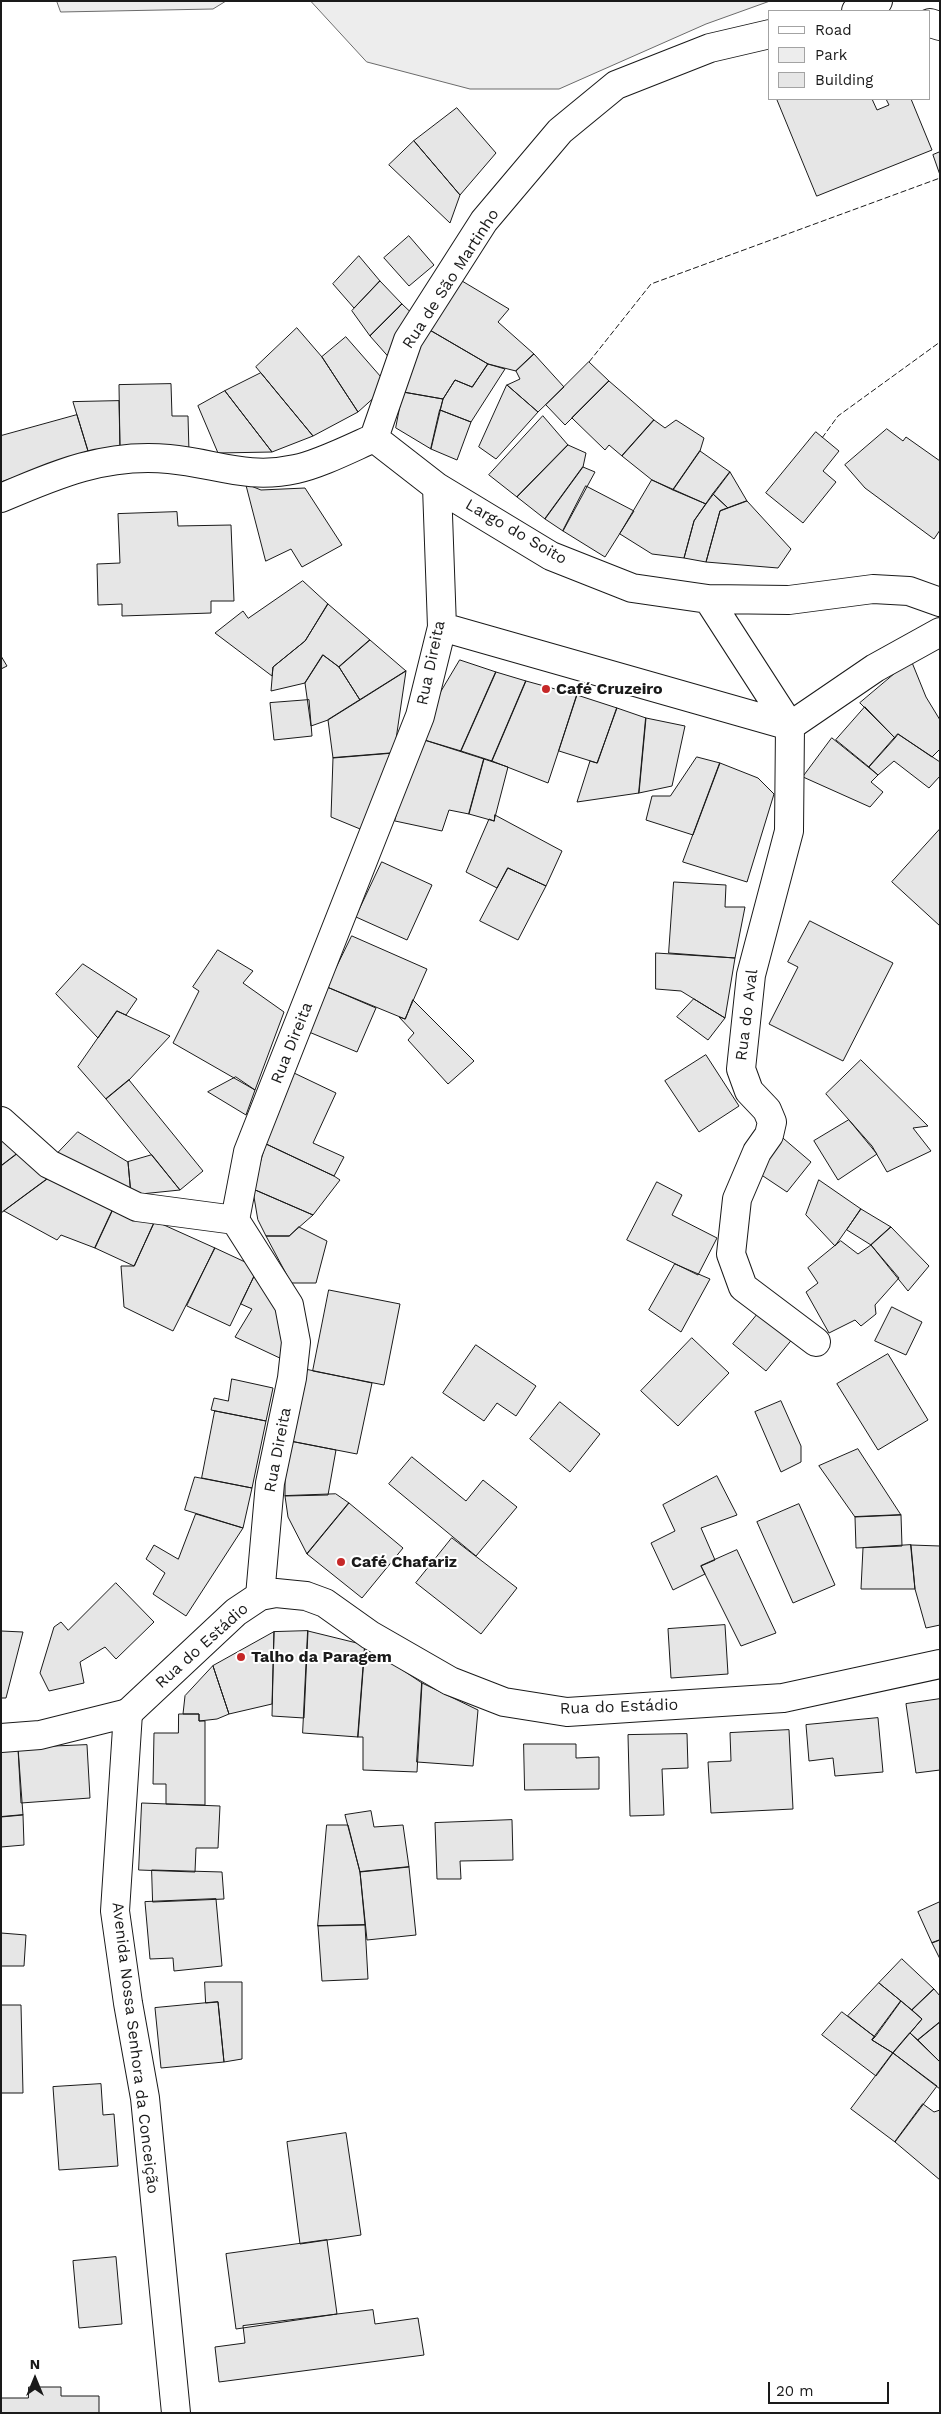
<!DOCTYPE html>
<meta charset="utf-8">
<style>
body{margin:0}
#map{position:relative;width:941px;height:2414px;overflow:hidden;background:#fff;font-family:"Work Sans",sans-serif}
canvas{display:block}
.frame{position:absolute;inset:0;border:2px solid #1a1a1a;pointer-events:none}
.legend{position:absolute;left:768px;top:10px;width:162px;height:90px;box-sizing:border-box;background:#fff;border:1px solid #a3a3a3;margin:0;padding:6px 9px;list-style:none;font-size:15px;color:#1a1a1a}
.legend li{display:flex;align-items:center;gap:10px;height:25px}
.legend b{width:25px;border:1px solid #a3a3a3}
.north{position:absolute;left:10px;top:2354px;width:50px;height:50px;-webkit-text-stroke:4px #fff;paint-order:stroke;rotate:0deg;font-size:14px;font-weight:700;line-height:20px;text-align:center;color:#1a1a1a}
.north::after{content:'';display:block;margin:auto;width:18px;height:22px;background:#1a1a1a;clip-path:polygon(50% 0,100% 100%,50% 72%,0 100%)}
.scale{position:absolute;left:768px;top:2382px;width:121px;height:22px;box-sizing:border-box;border:2px solid #1a1a1a;border-top:0;padding-left:6px;font-size:15px;line-height:18px;white-space:nowrap;color:#1a1a1a;-webkit-text-stroke:4px #fff;paint-order:stroke}
</style>
<div id="map">
<canvas width="941" height="2414"></canvas>
<div class="frame"></div>
<ul class="legend">
<li><b style="height:6px;background:#fff"></b>Road</li>
<li><b style="height:14px;background:#ededed"></b>Park</li>
<li><b style="height:14px;background:#e6e6e6"></b>Building</li>
</ul>
<div class="north">N</div>
<div class="scale">20 m</div>
</div>
<script>
const g = document.querySelector('canvas').getContext('2d');
g.lineJoin = 'round';
function fillPath(path, color) { g.fillStyle = color; g.fill(path, 'evenodd'); }
function strokePath(path, color, width, dash) { g.strokeStyle = color; g.lineWidth = width; g.lineCap = dash ? 'butt' : 'round'; g.setLineDash(dash || []); g.stroke(path); }
function write(font, color, halo, rows, align = 'center') {
  g.font = font + ' "Work Sans",sans-serif'; g.lineWidth = 4; g.setLineDash([]); g.textBaseline = 'middle'; g.strokeStyle = halo; g.fillStyle = color; for (const [text, x, y, turn = 0] of rows) {
    g.save(); g.translate(x, y); g.rotate((+turn || 0) * Math.PI / 180); g.textAlign = isNaN(turn) ? turn : align; if (halo) g.strokeText(text, 0, 0); g.fillText(text, 0, 0); g.restore();
  }
}
const green = new Path2D(`
 M57,1H226L213,9L61,12Z
 M311,1H770L706,24L559,89H470L367,62Z`);
fillPath(green, '#ededed');
strokePath(green, '#6a6a6a', 1);
const building = new Path2D(`
 M777,99H872L877,110L889,105L886,99H911L932,150L817,196Z
 M457,108L496,153L460,195L414,141Z
 M414,141L460,195L450,223L389,165Z
 M940,152V175L933,155Z
 M409,236L434,265L409,286L384,258Z
 M359,256L380,281L354,308L333,284Z
 M457,278L509,309L498,322L534,354L516,371L488,364L428,329Z
 M380,281L402,304L370,336L352,311Z
 M402,304L420,321L393,362L370,336Z
 M297,328L322,357L358,412L313,436L256,367Z
 M428,329L488,364L472,387L455,380L443,399L403,392L413,355Z
 M346,337L388,385L358,412L322,357Z
 M534,354L564,387L538,412L507,385L520,379L516,371Z
 M589,362L609,381L565,425L546,405Z
 M488,364L505,369L471,422L440,410L443,399L455,380L472,387Z
 M261,373L313,436L272,452L225,391Z
 M609,381L654,420L622,456L609,445L605,450L572,418Z
 M171,384L172,416H188L189,452L120,449L119,385Z
 M507,385L538,412L496,459L479,447Z
 M225,391L272,452L218,453L198,406Z
 M403,392L443,399L431,449L396,428Z
 M119,401L120,449L88,451L73,402Z
 M440,410L471,422L457,460L431,449Z
 M77,415L88,451L1,482V436Z
 M543,416L568,445L517,497L489,475Z
 M654,420L665,428L676,420L704,438L700,451L673,490L652,480L622,456Z
 M887,429L903,441L906,437L940,461V530L934,539L865,488L845,465Z
 M816,432L839,451L823,471L836,482L803,523L766,493Z
 M568,445L586,453L583,467L545,519L517,497Z
 M700,451L730,472L706,504L673,490Z
 M583,467L595,472L563,531L545,519Z
 M730,472L747,501L728,508L713,494Z
 M652,480L706,504L694,521L684,558L652,554L620,534Z
 M246,484L261,490L305,488L342,545L302,567L291,549L266,561Z
 M586,486L634,511L605,557L563,531Z
 M713,494L728,508L720,511L706,562L684,558L694,521Z
 M747,501L791,549L778,568L706,562L720,511Z
 M177,512L178,526L231,525L234,601H211V613L122,616V604L98,605L97,564L120,563L118,514Z
 M303,581L328,604L305,641L273,667L272,676L215,633L243,611L248,618Z
 M328,604L370,640L339,667L323,655L305,683L271,691L273,667L305,641Z
 M370,640L406,671L360,700L339,667Z
 M323,655L339,667L360,700L328,720L311,726L305,683Z
 M1,656L7,666L1,669Z
 M460,660L496,672L461,751L418,738L431,708Z
 M911,660L926,697L940,720V749L932,757L898,734L895,738L860,703Z
 M406,671L394,753L333,758L328,720Z
 M496,672L526,681L492,761L461,751Z
 M526,681L577,695L548,783L492,761Z
 M577,695L617,708L597,763L559,751Z
 M309,700L312,736L274,740L270,703Z
 M865,707L895,738L869,767L836,740Z
 M617,708L646,718L639,793L577,802L590,761L597,763Z
 M646,718L685,726L672,786L639,793Z
 M898,734L940,762V776L929,788L894,761L878,775L869,767Z
 M418,738L484,759L469,814L449,810L442,831L395,821Z
 M832,738L878,775L871,782L883,792L870,807L803,777Z
 M394,753L365,831L331,817L333,758Z
 M697,757L720,763L693,835L646,820L652,796H670Z
 M484,759L508,767L494,821L469,814Z
 M720,763L758,778L774,794L747,882L683,862Z
 M495,815L562,851L546,886L508,868L497,888L466,872L489,819L494,821Z
 M940,829V926L892,882Z
 M382,862L432,885L407,940L356,917Z
 M508,868L546,886L518,940L480,921Z
 M674,882L726,885L725,907H745L735,958L669,953Z
 M810,921L893,963L843,1061L769,1024L798,967L788,962Z
 M352,936L427,969L405,1019L327,987Z
 M218,950L253,971L243,983L284,1012L255,1090L173,1043L199,991L193,987Z
 M656,953L735,958L725,1018L681,991L656,989Z
 M83,964L137,999L126,1015L117,1011L98,1038L56,994Z
 M327,987L376,1008L357,1052L309,1032Z
 M694,999L725,1018L708,1040L677,1017Z
 M413,1000L474,1061L448,1084L408,1040L414,1033L399,1017L405,1019Z
 M117,1011L170,1036L129,1080L106,1099L78,1067Z
 M706,1055L739,1106L699,1132L665,1081Z
 M861,1060L928,1126L913,1128L931,1151L887,1172L872,1146L826,1094Z
 M294,1073L336,1093L313,1143L344,1157L334,1176L262,1142Z
 M236,1077L255,1090L246,1115L208,1092Z
 M129,1080L203,1171L180,1190L106,1099Z
 M849,1120L877,1154L838,1180L814,1141Z
 M78,1132L128,1162L131,1195L56,1155Z
 M1,1133L22,1150L1,1166Z
 M777,1133L811,1162L787,1192L754,1170Z
 M266,1144L334,1176L340,1180L313,1215L253,1189Z
 M22,1150L54,1174L1,1213V1166Z
 M152,1155L180,1190L131,1195L128,1162Z
 M54,1174L115,1205L95,1248L61,1235L57,1240L4,1211Z
 M819,1180L861,1209L835,1246L806,1215Z
 M657,1182L682,1195L672,1215L717,1238L698,1275L627,1240Z
 M253,1189L313,1215L289,1236H266L258,1220Z
 M115,1205L155,1221L134,1266L95,1248Z
 M861,1209L891,1227L871,1245L847,1230Z
 M155,1221L215,1248L173,1331L124,1307L121,1266H134Z
 M299,1227L327,1241L316,1283H291L266,1236H289Z
 M891,1227L929,1266L908,1291L871,1245Z
 M841,1241L858,1254L871,1245L899,1278L875,1305L876,1314L861,1326L855,1320L829,1333L806,1292L818,1283L808,1268Z
 M215,1248L258,1268L230,1326L187,1306Z
 M675,1264L710,1279L681,1332L649,1310Z
 M255,1275L265,1279L284,1326V1360L235,1337L252,1309L241,1304Z
 M329,1290L400,1304L384,1385L313,1371Z
 M892,1307L922,1322L906,1355L875,1341Z
 M761,1310L794,1337L766,1371L733,1344Z
 M692,1338L729,1373L678,1426L641,1391Z
 M476,1345L536,1386L516,1416L497,1403L484,1421L443,1393Z
 M888,1354L928,1420L878,1450L837,1384Z
 M305,1369L372,1383L357,1454L290,1441Z
 M232,1379L273,1388L266,1421L211,1410L214,1398L228,1401Z
 M781,1401L801,1446V1462L781,1472L755,1412Z
 M560,1402L600,1434L570,1472L530,1439Z
 M215,1411L266,1421L252,1488L202,1478Z
 M290,1441L336,1450L328,1495L285,1496V1471Z
 M858,1449L901,1515L855,1517L819,1466Z
 M412,1457L466,1501L483,1480L517,1507L476,1556L389,1484Z
 M717,1476L737,1515L701,1528L715,1560L701,1566L705,1574L673,1590L651,1543L675,1531L663,1505Z
 M195,1477L252,1488L243,1528L185,1510Z
 M336,1494L349,1503L307,1554L288,1517L285,1496Z
 M349,1503L403,1548L362,1598L307,1554Z
 M799,1504L835,1585L793,1603L757,1522Z
 M196,1514L243,1528L186,1616L153,1594L165,1573L146,1559L154,1545L178,1559Z
 M901,1515L902,1546L856,1548L855,1517Z
 M452,1538L517,1588L481,1634L416,1583Z
 M911,1545L915,1589H861L863,1548Z
 M911,1545L940,1546V1625L926,1628L915,1589Z
 M737,1550L776,1633L741,1646L701,1566Z
 M116,1583L154,1622L116,1659L105,1647L80,1662L84,1683L49,1691L40,1673L54,1627L61,1622L68,1630Z
 M725,1625L728,1674L671,1678L668,1629Z
 M1,1631L23,1632L6,1698H1Z
 M308,1631L304,1718L272,1716L274,1632Z
 M308,1631L365,1645L358,1737L303,1733Z
 M274,1632L272,1704L229,1714L213,1666Z
 M365,1645L422,1683L417,1772L363,1770V1737H358Z
 M213,1666L229,1714L217,1719L199,1721V1714H183L185,1696Z
 M422,1683L478,1710L473,1766L417,1762Z
 M940,1699V1770L916,1773L906,1704Z
 M179,1714H199V1721H205V1805L166,1804V1784H153L154,1733H178Z
 M878,1718L883,1772L835,1776L833,1758L809,1761L806,1725Z
 M789,1730L793,1809L711,1813L708,1762L731,1761L730,1733Z
 M687,1734L688,1768L662,1769L664,1815L630,1816L628,1735Z
 M524,1744H576V1758L599,1757V1789L525,1790Z
 M87,1745L90,1798L21,1803L18,1748Z
 M18,1748L23,1815L1,1817V1750Z
 M142,1803L220,1806L218,1848H196L195,1872L139,1870Z
 M371,1811L374,1827L403,1825L409,1867L360,1872L345,1815Z
 M23,1815L24,1845L1,1847V1817Z
 M512,1820L513,1860L460,1861L461,1879H437L435,1823Z
 M327,1825H348L360,1872L365,1925L318,1926Z
 M409,1867L416,1935L367,1940L360,1872Z
 M152,1870L222,1872L224,1899L153,1902Z
 M216,1899L222,1966L174,1971L173,1958L150,1959L145,1902Z
 M940,1902V1940L932,1943L918,1912Z
 M365,1925L368,1979L322,1981L318,1926Z
 M1,1933L26,1935L24,1966H1Z
 M940,1940V1959L932,1943Z
 M902,1959L934,1989L912,2010L879,1983Z
 M205,1982H242V2059L224,2062L218,2002L206,2003Z
 M879,1983L901,2001L875,2037L848,2016Z
 M934,1989L940,1996V2022L918,2040L910,2033L922,2019L912,2010Z
 M901,2001L922,2019L893,2053L872,2040Z
 M218,2002L224,2062L161,2068L155,2008Z
 M1,2005H21L23,2093H1Z
 M842,2012L875,2037L872,2040L893,2053L876,2076L822,2035Z
 M940,2022V2062L918,2040Z
 M910,2033L940,2062V2089L893,2053Z
 M893,2053L937,2086L895,2142L851,2109Z
 M101,2084L103,2115L114,2114L118,2166L59,2170L53,2087Z
 M923,2104L934,2112L940,2110V2180L895,2142Z
 M346,2133L361,2235L300,2244L287,2142Z
 M327,2240L337,2314L236,2329L226,2254Z
 M116,2257L122,2324L79,2328L73,2261Z
 M373,2310L375,2324L418,2318L424,2355L219,2382L215,2347L245,2343L243,2326Z
 M29,2387H61V2396H99V2413H1V2398H28Z`);
fillPath(building, '#e6e6e6');
strokePath(building, '#1a1a1a', 1);
const street = new Path2D(`
 M856,11L878,1
 M930,23L940,26
 M374,438L437,487L551,556L632,588L708,599L789,600L873,589L909,591L940,602
 M374,438L408,340L484,221L560,131L616,85L710,48L770,34
 M1,498C57,474 106,453 169,459C215,463 247,480 296,469C320,464 351,448 374,438
 M708,599L790,726L789,831L751,975L741,1069L749,1091L767,1110L772,1122L769,1135L757,1152L737,1199L731,1254L743,1287L816,1342
 M442,627L790,726L875,668L940,632
 M1,1121L49,1164L137,1207L235,1220
 M260,1596L270,1483L292,1378L296,1342L289,1305L235,1220L248,1152L420,716L442,627L437,487
 M128,1713L236,1612L260,1596L276,1593L306,1596L325,1603L370,1635L450,1681L504,1702L567,1712L783,1698L940,1664`);
const secondary = new Path2D(`
 M1,1738L40,1735L128,1713L115,1911L128,2003L145,2098L176,2413`);
strokePath(street, '#1a1a1a', 30);
strokePath(secondary, '#1a1a1a', 30);
strokePath(street, '#fff', 28);
strokePath(secondary, '#fff', 28);
strokePath(new Path2D(`
 M589,362L651,284L940,178
 M822,438L838,416L940,342`), '#1a1a1a', 1, [6, 2.5]);
for (const [x, y, r, color] of [
 [546,689,5,"#c62828"],
 [341,1562,5,"#c62828"],
 [241,1657,5,"#c62828"]
]) { const dot = new Path2D(); dot.arc(x, y, r, 0, 2 * Math.PI); g.fillStyle = color; g.fill(dot); strokePath(dot, '#fff', 2); }
write('16px', '#1a1a1a', '#fff', [
 ["Rua de São Martinho",451,279,-57],
 ["Largo do Soito",516,532,30],
 ["Rua Direita",431,663,-78],
 ["Rua do Aval",747,1015,-83],
 ["Rua Direita",292,1043,-68],
 ["Rua Direita",278,1450,-79],
 ["Rua do Estádio",202,1646,-42],
 ["Rua do Estádio",619,1707,-2],
 ["Avenida Nossa Senhora da Conceição",135,2048,83]
]);
write('bold 16px', '#1a1a1a', '#fff', [
 ["Café Cruzeiro",556,689],
 ["Café Chafariz",351,1562],
 ["Talho da Paragem",251,1657]
], 'left');
</script>
